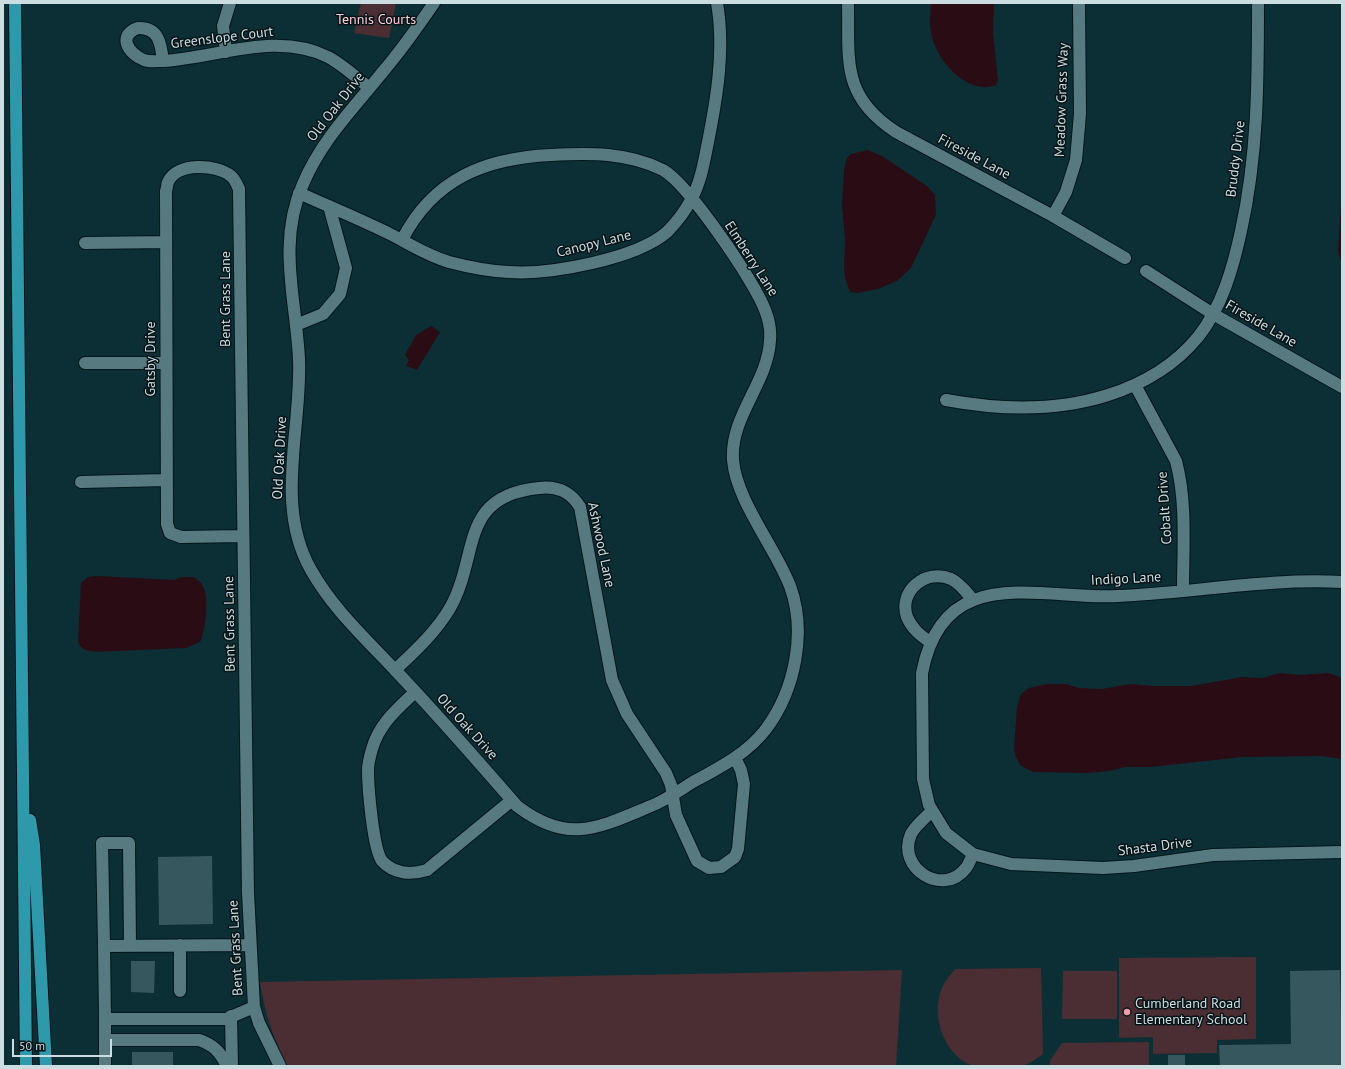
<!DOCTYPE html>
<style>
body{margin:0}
#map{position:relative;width:1345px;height:1069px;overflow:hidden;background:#0c2f35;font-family:"PT Sans",sans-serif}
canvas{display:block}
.frame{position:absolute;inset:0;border:4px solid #cbdde1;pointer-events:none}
.scale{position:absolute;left:12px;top:1039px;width:100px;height:18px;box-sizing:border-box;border:2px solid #cbdde1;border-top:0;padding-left:5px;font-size:12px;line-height:14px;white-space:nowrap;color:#cbdde1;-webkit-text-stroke:3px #071417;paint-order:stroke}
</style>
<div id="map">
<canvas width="1345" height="1069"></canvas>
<div class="frame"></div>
<div class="scale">50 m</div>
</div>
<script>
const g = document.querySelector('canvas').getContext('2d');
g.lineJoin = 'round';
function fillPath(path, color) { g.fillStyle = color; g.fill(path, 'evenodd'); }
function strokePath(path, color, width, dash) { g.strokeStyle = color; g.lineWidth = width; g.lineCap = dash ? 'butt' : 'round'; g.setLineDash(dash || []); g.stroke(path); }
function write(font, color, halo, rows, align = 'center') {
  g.font = font + ' "PT Sans",sans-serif'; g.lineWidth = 3; g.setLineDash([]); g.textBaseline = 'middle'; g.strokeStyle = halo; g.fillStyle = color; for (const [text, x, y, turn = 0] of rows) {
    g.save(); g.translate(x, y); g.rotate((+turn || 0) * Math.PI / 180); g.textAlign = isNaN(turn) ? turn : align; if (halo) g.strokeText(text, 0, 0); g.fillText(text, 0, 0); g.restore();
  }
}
fillPath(new Path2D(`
 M361,3H396L389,38L354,33Z
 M1256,957V1039L1217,1040V1053L1153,1054V1037L1119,1038V958Z
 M1041,968L1043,1054C1023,1069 1022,1066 998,1066C990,1066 977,1068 970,1065C942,1052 929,1011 944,984C947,979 951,974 955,969Z
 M902,970L896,1066H287C273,1036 265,1015 260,982Z
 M1063,971H1117V1019H1062Z
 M1149,1042V1066H1049L1051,1059L1062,1043Z`), '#4a2e33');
fillPath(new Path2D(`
 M931,3H994L993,33L998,80L996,85C968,96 938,62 932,37C929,26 930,14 931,3Z
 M868,150L882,156L927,186L935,195L936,215L911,268L897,281L878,289L858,293L850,292L845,278L844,267L845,239L842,205L844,169L847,158L851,154Z
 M1342,188V264L1338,251Z
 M431,326L440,332L417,370L406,366L409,360L405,355L416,335Z
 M98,576L175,580L181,577H194C198,580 201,582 203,586C209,597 206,631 200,642L186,648L96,652C88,651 80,650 78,641L81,583L88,577Z
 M1279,673L1301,675L1329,673L1342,678V759L1321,756L1243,757L1150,767H1125L1110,771L1088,773L1033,772L1020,765L1016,757L1014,749L1017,706L1021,694L1029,688L1047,684H1067L1079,688L1102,689L1130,684L1154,686H1191L1242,677L1263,678Z`), '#2a0d14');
fillPath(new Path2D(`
 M212,856L213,924L159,925L158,857Z
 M131,961H155L154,993L131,992Z
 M1340,970L1342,1066H1220L1219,1045L1291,1044L1290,971Z
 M132,1052H173V1066H132Z
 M1168,1055H1185V1066H1168Z`), '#35575d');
const minor = new Path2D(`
 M848,3C849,61 841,96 896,132L1053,216L1125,258
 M138,28C159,27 161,44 163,61C157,61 150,62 144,60C128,54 117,35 138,28Z
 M226,52L223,26L230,3
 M163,61C217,58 276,31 328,57C343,65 356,77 369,88
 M299,193C330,207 362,220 392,235C411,245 428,256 449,262C468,267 489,271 509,272C549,275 636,259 667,232C676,223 685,211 691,200C701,182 704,162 708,142C717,97 725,49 717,3
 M1053,216L1066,192L1076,160L1080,114L1079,3
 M402,240C433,179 485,158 551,155C589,153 627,152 663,170C688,184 755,282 765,310C769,320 771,330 770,340C768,383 730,416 733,460C736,500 775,547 790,586C807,632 795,690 766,729C748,753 719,768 693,782C680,790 666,800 651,806C598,828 568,845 517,806C477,760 437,714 395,670C365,638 333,609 311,570C274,505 302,429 299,359C296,299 277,243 303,184C321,141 352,110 381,74C400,52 417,28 434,3
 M85,243L166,242
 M1146,271L1213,314L1342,387
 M296,325L323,314L340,294L346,268L329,206
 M85,363H166
 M1135,385L1176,461C1187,502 1183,549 1183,591
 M946,400C1000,410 1055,412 1108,395C1143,384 1175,365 1198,337C1222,307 1233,268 1241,231C1258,154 1258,82 1258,3
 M81,482L166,480
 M242,536L181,537L170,533L167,524L166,191C167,189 167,184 168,182C177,162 216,164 231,176C235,179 237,185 239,189L248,893L254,1007L259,1023L280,1066
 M1342,582C1267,578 1193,593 1118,596C1074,599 1014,584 974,600C942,612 928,642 922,673L923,779L929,805L946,833L973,854L1011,864L1103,868L1134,866L1213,855L1342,852
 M930,642C920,635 912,629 907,617C898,591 926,568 951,579C960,583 967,593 973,600
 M395,670C415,651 436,632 450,608C480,555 458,496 539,488C557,486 570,491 580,507L612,680L627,714L666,773L671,785L676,815L697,861L709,868L721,867L735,857L738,849L744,784L741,770L735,758
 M415,692C397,709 379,724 372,749C370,756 368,764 368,770C368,787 373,849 382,861C394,874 411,875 427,870L512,800
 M932,811C925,818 916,825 911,834C896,868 943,898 966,868C969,864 971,858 973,854
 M180,945V991
 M104,946L102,843H129L130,945
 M231,1016L232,1066
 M105,1019L104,946L250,945
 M105,1040H199C214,1045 220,1052 227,1066
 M105,1066V1019H226L254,1007`);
const highway = new Path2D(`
 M15,3L26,1066
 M30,820L34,845L46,1066`);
strokePath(minor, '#00161a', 14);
strokePath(highway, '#00161a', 14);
strokePath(minor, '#577a81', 12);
strokePath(highway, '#2d99ab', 12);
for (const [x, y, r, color] of [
 [1127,1012,4,"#f39aab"]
]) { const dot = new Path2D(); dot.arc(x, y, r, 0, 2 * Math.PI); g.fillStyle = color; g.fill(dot); strokePath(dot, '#071417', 1.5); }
write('14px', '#f8cfd5', '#071417', [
 ["Tennis Courts",376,20]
]);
write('14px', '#cbdde1', '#071417', [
 ["Greenslope Court",222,38,-7],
 ["Meadow Grass Way",1062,100,-88],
 ["Old Oak Drive",336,107,-52],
 ["Fireside Lane",974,157,28],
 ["Bruddy Drive",1236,159,-83],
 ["Canopy Lane",594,244,-14],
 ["Elmberry Lane",751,259,57],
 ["Bent Grass Lane",226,299,-90],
 ["Fireside Lane",1261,324,30],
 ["Gatsby Drive",151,359,-90],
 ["Old Oak Drive",280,458,-87],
 ["Cobalt Drive",1165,508,-94],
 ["Ashwood Lane",601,545,78],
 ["Indigo Lane",1126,579,-3],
 ["Bent Grass Lane",230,624,-91],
 ["Old Oak Drive",467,727,48],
 ["Shasta Drive",1155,847,-7],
 ["Bent Grass Lane",236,948,-93]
]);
write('14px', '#cbdde1', '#071417', [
 ["Cumberland Road",1135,1004],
 ["Elementary School",1135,1020]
], 'left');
</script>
